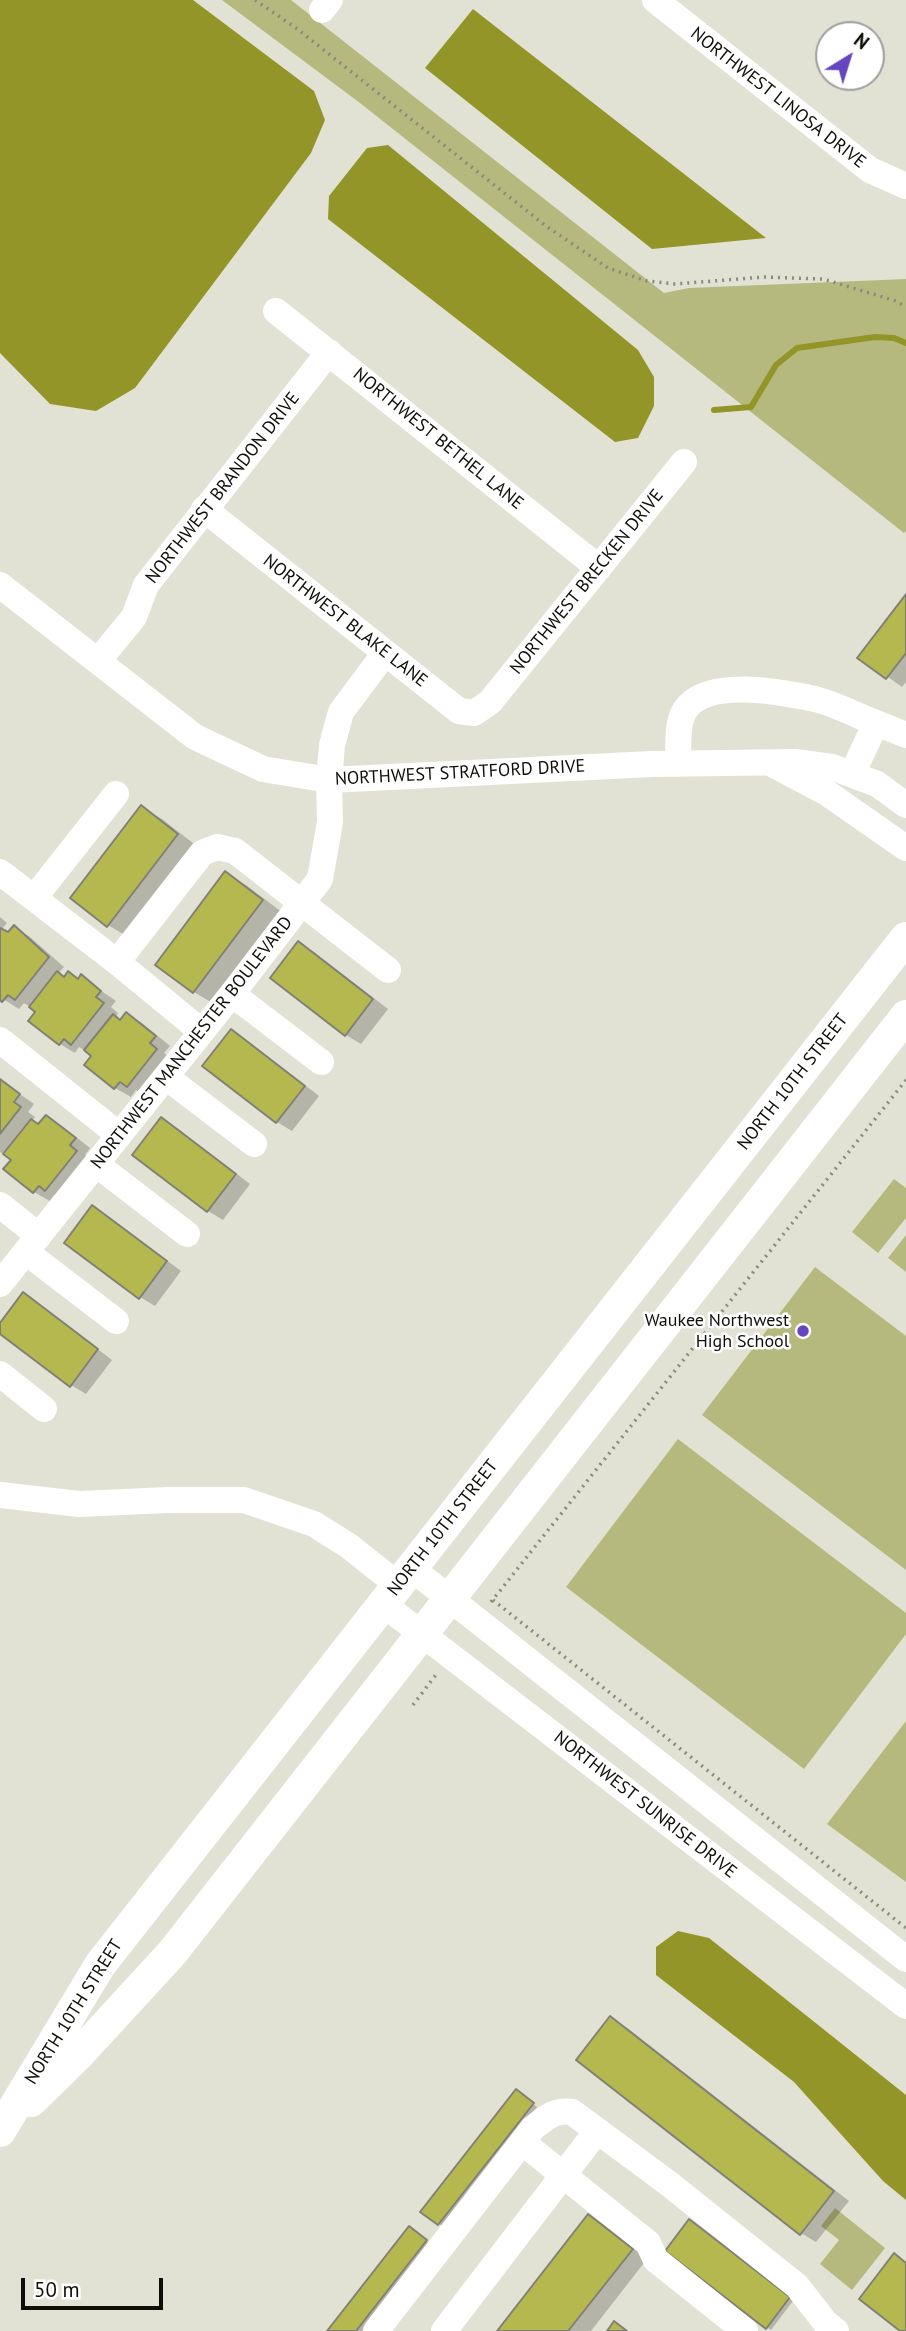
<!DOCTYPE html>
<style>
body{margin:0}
#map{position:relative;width:906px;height:2331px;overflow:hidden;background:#e1e2d4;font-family:"PT Sans",sans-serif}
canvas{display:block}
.north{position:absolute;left:815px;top:21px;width:70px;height:70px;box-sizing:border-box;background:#fff;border:2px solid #9f9f9d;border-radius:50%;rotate:38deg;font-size:19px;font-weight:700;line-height:28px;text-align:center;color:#0f0f0a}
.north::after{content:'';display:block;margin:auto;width:24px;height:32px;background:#6646bf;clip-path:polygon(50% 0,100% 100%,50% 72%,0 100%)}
.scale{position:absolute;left:21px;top:2278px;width:142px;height:32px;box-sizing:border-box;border:4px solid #0f0f0a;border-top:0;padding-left:9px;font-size:21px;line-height:24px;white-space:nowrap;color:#0f0f0a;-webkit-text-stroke:5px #fff;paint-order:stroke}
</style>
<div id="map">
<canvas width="906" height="2331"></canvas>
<div class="north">N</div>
<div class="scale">50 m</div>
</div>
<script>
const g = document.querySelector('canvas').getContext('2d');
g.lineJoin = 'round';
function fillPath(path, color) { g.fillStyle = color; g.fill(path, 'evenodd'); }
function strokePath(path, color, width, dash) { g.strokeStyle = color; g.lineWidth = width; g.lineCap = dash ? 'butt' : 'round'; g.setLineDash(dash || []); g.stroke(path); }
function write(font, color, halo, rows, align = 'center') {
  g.font = font + ' "PT Sans",sans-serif'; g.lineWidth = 5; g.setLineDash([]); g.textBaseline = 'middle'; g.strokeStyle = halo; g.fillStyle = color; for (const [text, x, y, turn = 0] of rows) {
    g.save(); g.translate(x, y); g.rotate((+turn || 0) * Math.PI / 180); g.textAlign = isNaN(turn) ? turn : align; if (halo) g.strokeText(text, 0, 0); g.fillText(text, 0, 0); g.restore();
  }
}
fillPath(new Path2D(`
 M222,0H291L664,293L689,288L906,279V531L904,533L360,103Z
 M894,1179L906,1188V1218L878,1253L852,1232Z
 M906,1235V1272L888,1258Z
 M815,1267L906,1336V1570L702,1415Z
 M678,1439L906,1613V1634L804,1769L566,1587Z
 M906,1721V1882L827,1824Z
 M835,2208L885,2248L852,2290L820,2264L839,2240L821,2226Z`), '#b6b97e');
fillPath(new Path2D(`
 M0,0H193L314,91L325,120L311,153L135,388L96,411L50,404L0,353Z
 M473,9L766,238L652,249L425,68Z
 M388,145L638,350L654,377V406L638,438L615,442L328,219L329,196L367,148Z
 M678,1931L709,1938L906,2095V2200L883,2181L794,2082L656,1975V1947Z`), '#939528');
fillPath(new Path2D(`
 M906,597V682L902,687L860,657Z
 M141,807L162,819L198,847L128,937L108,925Z
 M226,874L246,885L283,913L214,1004L194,992Z
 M0,917L7,923L2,929L10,934L14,928L30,937L64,967L58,974L65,978L79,980L81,977L116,1001L111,1007L118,1013L115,1018L121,1021L127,1014L142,1023L170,1046L164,1053L172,1059L143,1094L136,1090L131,1097L115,1088L86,1065L94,1056L79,1047L75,1053L60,1044L38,1012L24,1003L19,1009L0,997Z
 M299,943L314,952L388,1009L361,1044L346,1035L272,978Z
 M231,1031L246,1040L319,1096L292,1131L277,1122L204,1066Z
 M0,1080L34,1104L28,1112L35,1117L32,1121L40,1125L46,1117L62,1126L90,1148L85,1155L92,1161L62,1199L54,1195L50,1201L34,1192L6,1169L13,1160L0,1152Z
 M161,1119L177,1128L250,1184L223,1220L208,1211Z
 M92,1207L108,1216L181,1271L155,1306L140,1297Z
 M23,1295L39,1304L112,1360L86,1394L71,1385L0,1332V1325Z
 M610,2018L626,2027L849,2201L816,2242L801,2233Z
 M521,2094L537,2107L443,2226L439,2224L423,2211Z
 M589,2216L604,2225L647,2259L591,2331H499Z
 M694,2224L793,2301L771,2330L767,2327Z
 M414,2231L430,2244L362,2331H329Z`), '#0003');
strokePath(new Path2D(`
 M714,410L751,407L776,365L797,348L875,337L894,338L906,343`), '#939528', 6);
const building = new Path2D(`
 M906,594V653L886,679L857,658Z
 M141,805L178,834L107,927L70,898Z
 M225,871L263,900L193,993L155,965Z
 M14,925L49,957L15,1000L8,995L2,1002L0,1000V928L8,932Z
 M298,941L373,999L345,1036L270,978Z
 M57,971L64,977L68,971L78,979L81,974L101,991L96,997L104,1003L71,1045L64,1039L59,1045L28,1021L35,1012L29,1007Z
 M126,1012L156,1036L150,1043L157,1049L127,1087L120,1082L114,1089L84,1065L91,1056L84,1050L113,1014L120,1020Z
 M231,1029L305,1086L276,1123L202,1066Z
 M0,1079L20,1094L14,1102L21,1107L0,1134Z
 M46,1115L76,1138L70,1145L77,1151L45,1191L39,1186L33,1193L3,1169L11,1160L3,1154L31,1119L38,1124Z
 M161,1117L236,1174L207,1212L132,1155Z
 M92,1205L167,1261L139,1299L64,1243Z
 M23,1292L98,1349L70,1387L0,1334V1323Z
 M610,2016L834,2191L800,2235L576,2060Z
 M516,2089L534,2103L438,2225L420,2212Z
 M588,2214L633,2249L568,2331H497Z
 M689,2219L790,2297L766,2329L665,2251Z
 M409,2226L427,2240L356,2331H327Z
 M894,2253L906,2263V2331H900L859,2299Z
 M614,2321L627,2331H607Z`);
fillPath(building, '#b5b84f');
strokePath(building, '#808174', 2);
strokePath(new Path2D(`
 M255,0L296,28L546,226L608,268L647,281L675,284L764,277L823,279L896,301L906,307
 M493,1600L906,1928
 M491,1602L906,1080
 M413,1705L438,1672`), '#898a80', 3.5, [2, 5]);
strokePath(new Path2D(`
 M655,0L870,170L906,186
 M322,10L330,0
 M276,311L599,568
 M204,509L459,711L474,713L490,702L684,462
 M0,585L195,737L263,769L329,780L652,764L795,762L832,767L877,784L906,805
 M98,661L134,617L146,585L329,352
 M678,764C679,747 676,724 685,710C707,677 782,692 815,699C835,704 856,715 876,723
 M774,765L827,793L906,848
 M852,774L876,723L906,735
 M0,872L117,962L201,1031
 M34,898L116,794
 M117,962L202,853L217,847L235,851L388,970
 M232,994L321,1062
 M0,1040L119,1135
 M166,1077L254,1144
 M96,1164L187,1234
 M0,1205L39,1236
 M26,1252L116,1321
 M0,1284L232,994L320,879L330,822L329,780L332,745L341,712L385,653
 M0,1374L44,1409
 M0,1495L79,1504L168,1500H244L314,1524L349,1546L398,1585
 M411,1568L906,1959
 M383,1604L906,2006
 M522,2142L648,2243L656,2260L745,2331
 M376,2331L533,2128C546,2118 555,2109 572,2112L668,2183L797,2286L825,2322L836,2331
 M444,2331L597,2131`), '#fff', 26);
strokePath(new Path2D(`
 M31,2101L80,2053L172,1953L906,1016
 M0,2131L100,1965L906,938`), '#fff', 32);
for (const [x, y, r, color] of [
 [803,1331,7,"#6646bf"]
]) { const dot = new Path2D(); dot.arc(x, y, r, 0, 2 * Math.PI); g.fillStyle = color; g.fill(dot); strokePath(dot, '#fff', 2.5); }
write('18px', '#0f0f0a', '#fff', [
 ["NORTHWEST LINOSA DRIVE",778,98,38],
 ["NORTHWEST BETHEL LANE",438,439,39],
 ["NORTHWEST BRANDON DRIVE",223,488,-52],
 ["NORTHWEST BRECKEN DRIVE",587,582,-51],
 ["NORTHWEST BLAKE LANE",345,621,38],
 ["NORTHWEST STRATFORD DRIVE",460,773,-3],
 ["NORTHWEST MANCHESTER BOULEVARD",192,1043,-52],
 ["NORTH 10TH STREET",793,1082,-52],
 ["NORTH 10TH STREET",443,1528,-52],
 ["NORTHWEST SUNRISE DRIVE",645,1805,38],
 ["NORTH 10TH STREET",74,2012,-58]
]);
write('18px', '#0f0f0a', '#fff', [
 ["Waukee Northwest",789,1321],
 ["High School",789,1342]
], 'right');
</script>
